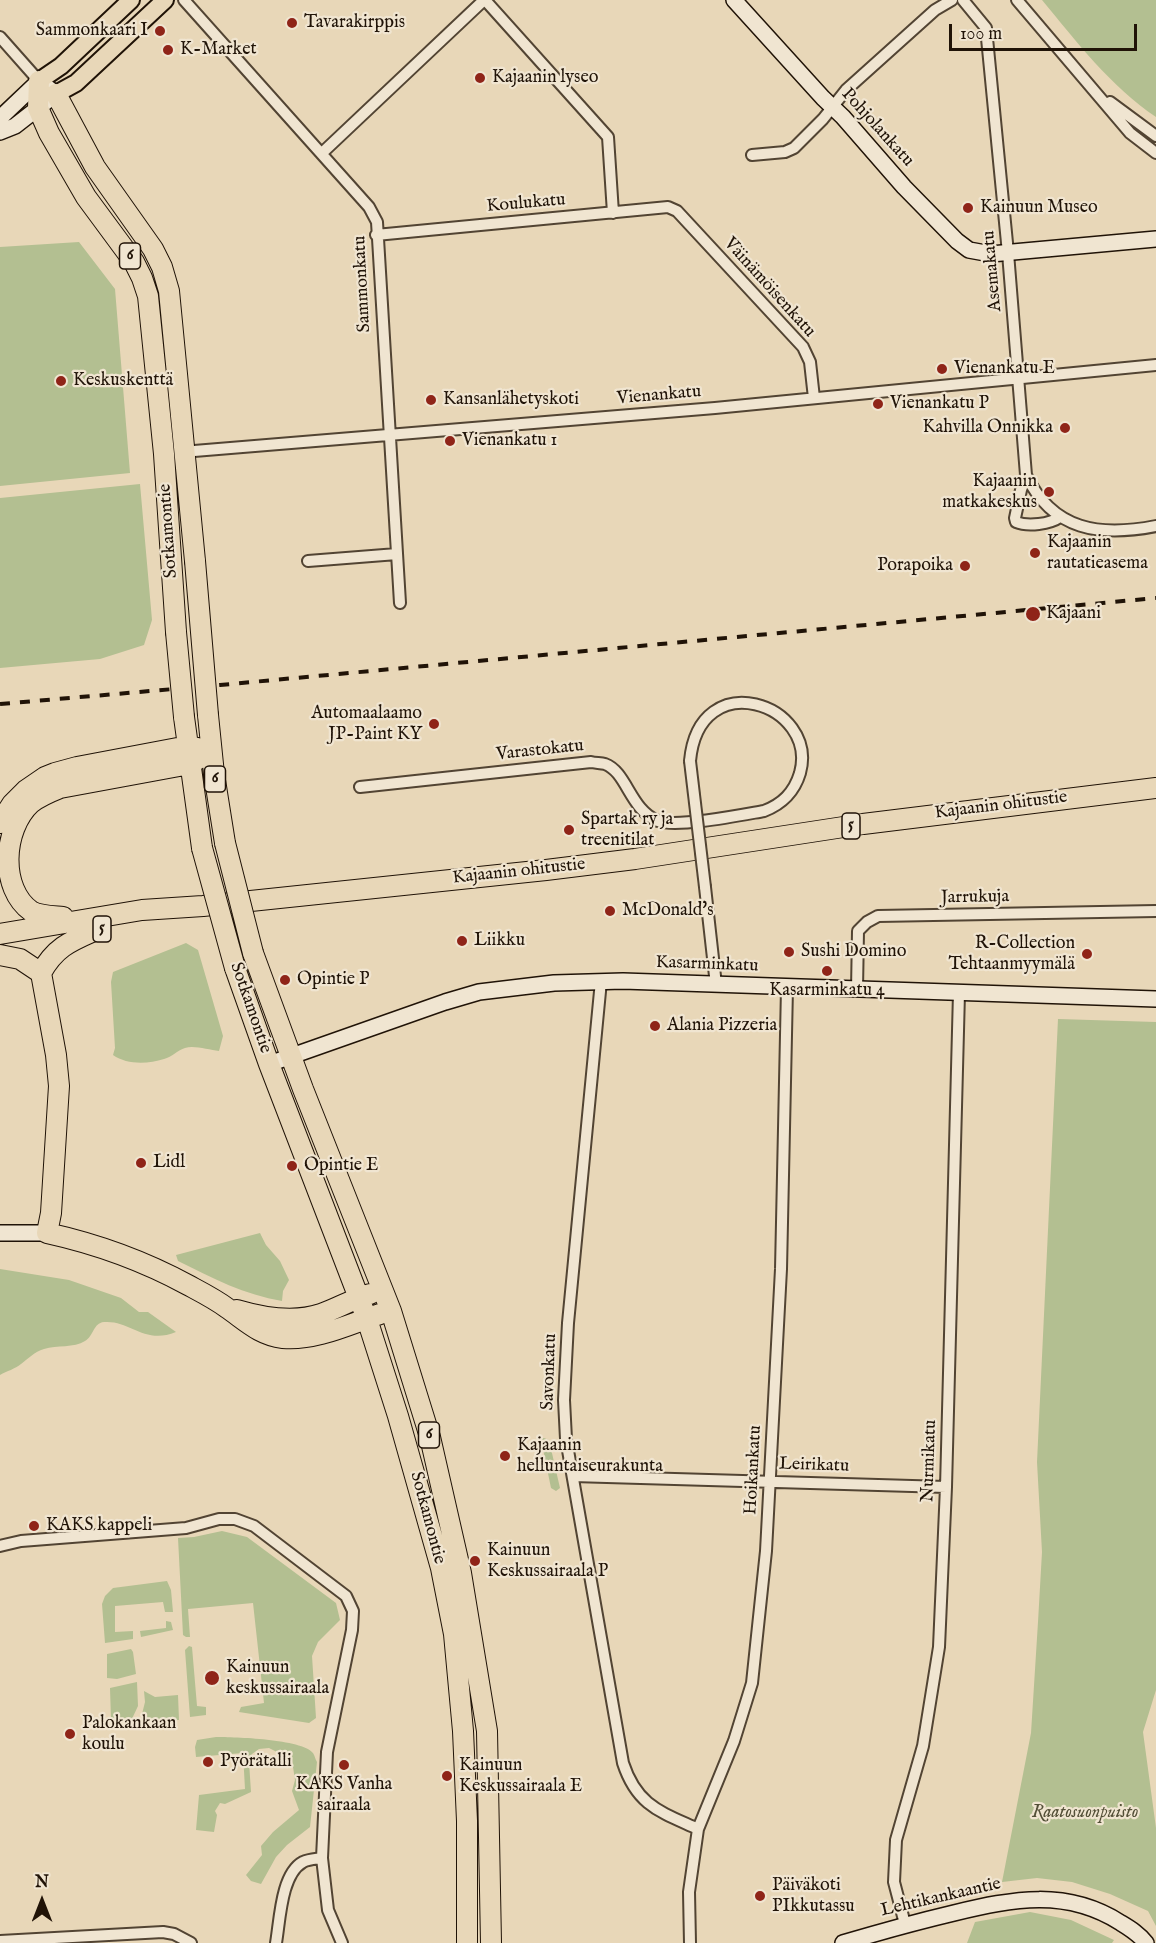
<!DOCTYPE html>
<meta charset="utf-8">
<style>
body{margin:0}
#map{position:relative;width:1156px;height:1943px;overflow:hidden;background:#e8d7b8;font-family:"IM FELL English",serif}
canvas{display:block}
.north{position:absolute;left:12px;top:1871px;width:60px;height:60px;-webkit-text-stroke:4px #f0e5d1;paint-order:stroke;rotate:0deg;font-size:16px;font-weight:700;line-height:24px;text-align:center;color:#201307}
.north::after{content:'';display:block;margin:auto;width:21px;height:27px;background:#201307;clip-path:polygon(50% 0,100% 100%,50% 72%,0 100%)}
.scale{position:absolute;left:949px;top:24px;width:188px;height:27px;box-sizing:border-box;border:3px solid #201307;border-top:0;padding-left:8px;font-size:18px;line-height:21px;white-space:nowrap;color:#201307;-webkit-text-stroke:4px #f0e5d1;paint-order:stroke}
</style>
<div id="map">
<canvas width="1156" height="1943"></canvas>
<div class="north">N</div>
<div class="scale">100 m</div>
</div>
<script>
const g = document.querySelector('canvas').getContext('2d');
g.lineJoin = 'round';
function fillPath(path, color) { g.fillStyle = color; g.fill(path, 'evenodd'); }
function strokePath(path, color, width, dash) { g.strokeStyle = color; g.lineWidth = width; g.lineCap = dash ? 'butt' : 'round'; g.setLineDash(dash || []); g.stroke(path); }
function write(font, color, halo, rows, align = 'center') {
  g.font = font + ' "IM FELL English",serif'; g.lineWidth = 4.5; g.setLineDash([]); g.textBaseline = 'middle'; g.strokeStyle = halo; g.fillStyle = color; for (const [text, x, y, turn = 0] of rows) {
    g.save(); g.translate(x, y); g.rotate((+turn || 0) * Math.PI / 180); g.textAlign = isNaN(turn) ? turn : align; if (halo) g.strokeText(text, 0, 0); g.fillText(text, 0, 0); g.restore();
  }
}
fillPath(new Path2D(`
 M1042,0H1156V117C1111,87 1076,41 1042,0Z
 M79,242L115,289L130,473L0,486V247Z
 M140,484L152,620L144,645L100,659L0,668V498Z
 M186,943L198,950L223,1036L219,1051C209,1050 194,1045 185,1048C178,1050 172,1057 164,1059C148,1064 127,1065 113,1055L115,1048L111,982L113,972Z
 M1058,1019L1156,1022V1690L1143,1732L1156,1828V1926L1148,1911L1110,1894L1072,1882L1037,1878L1002,1882L1031,1733L1038,1622L1042,1552L1037,1462Z
 M260,1233L266,1245L280,1261L289,1280L283,1291L282,1301C245,1295 212,1278 178,1261L176,1255Z
 M0,1269L69,1280L121,1298L139,1312H148L176,1332C144,1345 131,1320 104,1322C93,1323 94,1336 85,1341C74,1348 57,1345 44,1349C34,1352 29,1358 21,1364C15,1369 7,1371 0,1375Z
 M544,1438L549,1440L560,1488L556,1491L551,1488L541,1439Z
 M222,1531L247,1537L336,1603L340,1620L318,1642L312,1656L316,1718L309,1723L239,1712L241,1707L264,1703L253,1603L188,1609L190,1637H186L183,1635L178,1538L194,1537Z
 M167,1581L171,1590L173,1612H165L163,1602L115,1606V1632L133,1631V1639L105,1643L102,1604L105,1596L113,1588Z
 M166,1621L171,1622L173,1630L141,1637L140,1631L166,1628Z
 M189,1646L192,1647L197,1706L206,1707V1715L190,1717L185,1650Z
 M131,1649L133,1652L136,1674L117,1679L107,1678V1654Z
 M137,1682L138,1706L130,1723L111,1720L110,1688Z
 M144,1691L155,1697L178,1695L179,1720L140,1722L145,1702Z
 M216,1737C234,1737 302,1739 313,1753C315,1756 315,1759 317,1762L310,1827L287,1845L276,1857L261,1884L251,1881L246,1875L262,1855L261,1846L273,1832L299,1810L292,1791L295,1780L291,1754H281L269,1748L259,1749L252,1754L249,1762L251,1792L225,1804L220,1803L215,1811L217,1815L214,1832L196,1830L199,1795L245,1789L243,1753L196,1757L195,1747L197,1740Z
 M1030,1912L1071,1920L1114,1940L1112,1943H967L975,1922Z`), '#b3bf91');
const street = new Path2D(`
 M184,0L369,207L377,222L400,603
 M485,0L608,137L613,213
 M963,0L986,28L1008,253L1026,475C1053,531 1100,537 1156,526
 M1017,0L1130,133L1156,153
 M0,37L39,81
 M1110,102L1156,136
 M322,153L484,0
 M752,155L785,152L794,148L823,119L846,90L935,10L952,0
 M376,235L668,207L677,211L803,347L810,362L814,398
 M182,452L715,408L1156,365
 M1026,475L1021,490L1015,518L1016,522C1028,527 1050,524 1060,517
 M308,561L397,554
 M360,787L591,762C595,763 601,763 605,764C627,772 630,810 658,821C677,828 741,815 764,811C782,804 794,793 800,773C819,704 699,663 690,761
 M705,887L716,985
 M601,981L568,1323L564,1400L566,1439L623,1763C637,1806 661,1812 698,1829
 M857,990L858,931L867,922L878,916L1156,911
 M573,1476L946,1487
 M0,1546L21,1541L186,1528L219,1519H235L254,1526L346,1596L353,1611L352,1630L327,1752L322,1858L328,1910L342,1943
 M905,1924L894,1882L896,1840L923,1746L939,1647L946,1487L959,993
 M0,1941L163,1932L174,1934L191,1943
 M276,1943C280,1920 281,1874 303,1862C309,1859 316,1859 322,1858
 M690,1943L689,1892L698,1829L734,1741L752,1683L766,1551L781,1269L787,988`);
const secondary = new Path2D(`
 M734,0L823,98L843,117L904,187L957,241L969,250L991,254L1156,239
 M0,118L39,81L56,94L15,126L0,132
 M269,1064L445,1002L479,992L554,983L623,981L1156,999
 M0,1233H47
 M843,1943C880,1932 916,1922 954,1913C1013,1899 1066,1888 1121,1923C1131,1929 1139,1934 1146,1943`);
const primary = new Path2D(`
 M39,81L61,66L131,0
 M56,94L76,83L165,0`);
const highway = new Path2D(`
 M39,81L38,108L49,133L86,197L134,262L142,278L148,296L164,454L176,632
 M56,94L95,167L153,249L162,267L169,291L195,561
 M208,715L214,774L225,843
 M184,717L202,848
 M0,823L12,804L26,790L45,777L55,773L77,767L188,746L211,751
 M63,917C52,916 40,916 31,911C0,889 2,830 31,803C40,796 50,792 60,788L190,764L211,751
 M96,930C71,941 55,947 41,973L56,1055L59,1086L51,1213L47,1233C97,1244 142,1260 188,1285C201,1292 215,1299 227,1308C246,1321 259,1335 283,1338C315,1341 350,1324 380,1314
 M0,934L142,910L203,906L546,870L635,859L863,824L1156,788
 M253,953L303,1089L391,1311L430,1437L461,1573L487,1731L491,1943
 M0,955L20,959L41,973
 M235,968L269,1064L367,1319L398,1416L441,1568L454,1634L463,1731L467,1821V1943
 M237,1310C264,1318 294,1323 321,1314C338,1308 353,1299 370,1294`);
strokePath(street, '#524433', 14);
strokePath(secondary, '#201307', 18);
strokePath(primary, '#201307', 20);
strokePath(highway, '#201307', 22);
strokePath(street, '#f0e5d1', 10);
strokePath(secondary, '#f0e5d1', 15);
strokePath(primary, '#e8d7b8', 16);
strokePath(highway, '#e8d7b8', 20);
strokePath(new Path2D(`
 M0,704L220,685L1156,598`), '#201307', 4, [10, 10]);
const streetBridge = new Path2D(`
 M690,761L705,887`);
const highwayBridge = new Path2D(`
 M195,561L208,715
 M176,632L184,717
 M225,843L253,953
 M202,848L235,968`);
strokePath(streetBridge, '#524433', 14, []);
strokePath(highwayBridge, '#201307', 22, []);
strokePath(streetBridge, '#f0e5d1', 10);
strokePath(highwayBridge, '#e8d7b8', 20);
for (const [x, y, r, color] of [
 [292,23,6,"#8f2418"],
 [160,31,6,"#8f2418"],
 [168,50,6,"#8f2418"],
 [480,78,6,"#8f2418"],
 [968,208,6,"#8f2418"],
 [942,369,6,"#8f2418"],
 [61,381,6,"#8f2418"],
 [431,400,6,"#8f2418"],
 [878,404,6,"#8f2418"],
 [1065,428,6,"#8f2418"],
 [450,441,6,"#8f2418"],
 [1049,492,6,"#8f2418"],
 [1035,553,6,"#8f2418"],
 [965,566,6,"#8f2418"],
 [1033,614,8,"#8f2418"],
 [434,724,6,"#8f2418"],
 [569,830,6,"#8f2418"],
 [610,911,6,"#8f2418"],
 [462,941,6,"#8f2418"],
 [789,952,6,"#8f2418"],
 [1087,954,6,"#8f2418"],
 [827,971,6,"#8f2418"],
 [285,980,6,"#8f2418"],
 [655,1026,6,"#8f2418"],
 [141,1163,6,"#8f2418"],
 [292,1166,6,"#8f2418"],
 [505,1456,6,"#8f2418"],
 [34,1526,6,"#8f2418"],
 [475,1561,6,"#8f2418"],
 [212,1678,8,"#8f2418"],
 [70,1734,6,"#8f2418"],
 [208,1762,6,"#8f2418"],
 [344,1765,6,"#8f2418"],
 [447,1776,6,"#8f2418"],
 [760,1896,6,"#8f2418"]
]) { const dot = new Path2D(); dot.arc(x, y, r, 0, 2 * Math.PI); g.fillStyle = color; g.fill(dot); strokePath(dot, '#f0e5d1', 2); }
for (const [x, y, w] of [
 [130,256,21],
 [215,779,21],
 [851,826,18],
 [102,929,18],
 [429,1435,21]
]) { const box = new Path2D(); box.roundRect(x - w / 2, y - 13, w, 26, 4.5); g.fillStyle = '#f0e5d1'; g.fill(box); strokePath(box, '#201307', 1.5); }
write('bold 16px', '#201307', null, [
 ["6",130,256],
 ["6",215,779],
 ["5",851,826],
 ["5",102,929],
 ["6",429,1435]
]);
write('18px', '#201307', '#f0e5d1', [
 ["Tavarakirppis",304,23],
 ["Sammonkaari I",148,31,"right"],
 ["K-Market",180,50],
 ["Kajaanin lyseo",492,78],
 ["Kainuun Museo",980,208],
 ["Vienankatu E",954,369],
 ["Keskuskenttä",73,381],
 ["Kansanlähetyskoti",443,400],
 ["Vienankatu P",890,404],
 ["Kahvilla Onnikka",1053,428,"right"],
 ["Vienankatu 1",462,441],
 ["Kajaanin",1037,482,"right"],
 ["matkakeskus",1037,503,"right"],
 ["Kajaanin",1047,543],
 ["rautatieasema",1047,564],
 ["Porapoika",953,566,"right"],
 ["Kajaani",1046,614],
 ["Automaalaamo",422,714,"right"],
 ["JP-Paint KY",422,735,"right"],
 ["Spartak ry ja",581,820],
 ["treenitilat",581,841],
 ["McDonald's",622,911],
 ["Liikku",474,941],
 ["R-Collection",1075,944,"right"],
 ["Tehtaanmyymälä",1075,965,"right"],
 ["Sushi Domino",801,952],
 ["Opintie P",297,980],
 ["Kasarminkatu 4",827,991,"center"],
 ["Alania Pizzeria",667,1026],
 ["Lidl",153,1163],
 ["Opintie E",304,1166],
 ["Kajaanin",517,1446],
 ["helluntaiseurakunta",517,1467],
 ["KAKS kappeli",46,1526],
 ["Kainuun",487,1551],
 ["Keskussairaala P",487,1572],
 ["Kainuun",226,1668],
 ["keskussairaala",226,1689],
 ["Palokankaan",82,1724],
 ["koulu",82,1745],
 ["Pyörätalli",220,1762],
 ["Kainuun",459,1766],
 ["Keskussairaala E",459,1787],
 ["KAKS Vanha",344,1785,"center"],
 ["sairaala",344,1806,"center"],
 ["Päiväkoti",772,1886],
 ["PIkkutassu",772,1907]
], 'left');
write('18px', '#201307', '#f0e5d1', [
 ["Pohjolankatu",877,128,48],
 ["Koulukatu",526,204,-5],
 ["Asemakatu",993,271,-95],
 ["Sammonkatu",363,284,-93],
 ["Väinämöisenkatu",769,288,48],
 ["Vienankatu",659,396,-5],
 ["Sotkamontie",169,531,-94],
 ["Varastokatu",540,751,-6],
 ["Kajaanin ohitustie",1001,806,-7],
 ["Kajaanin ohitustie",519,872,-6],
 ["Jarrukuja",975,898,-1],
 ["Kasarminkatu",707,965,2],
 ["Sotkamontie",250,1008,71],
 ["Savonkatu",550,1372,-88],
 ["Nurmikatu",930,1461,-88],
 ["Leirikatu",814,1466,2],
 ["Hoikankatu",754,1470,-87],
 ["Sotkamontie",427,1518,75],
 ["Lehtikankaantie",941,1898,-13]
]);
write('italic 18px', '#534f37', '#f0e5d1', [
 ["Raatosuonpuisto",1085,1813]
]);
</script>
